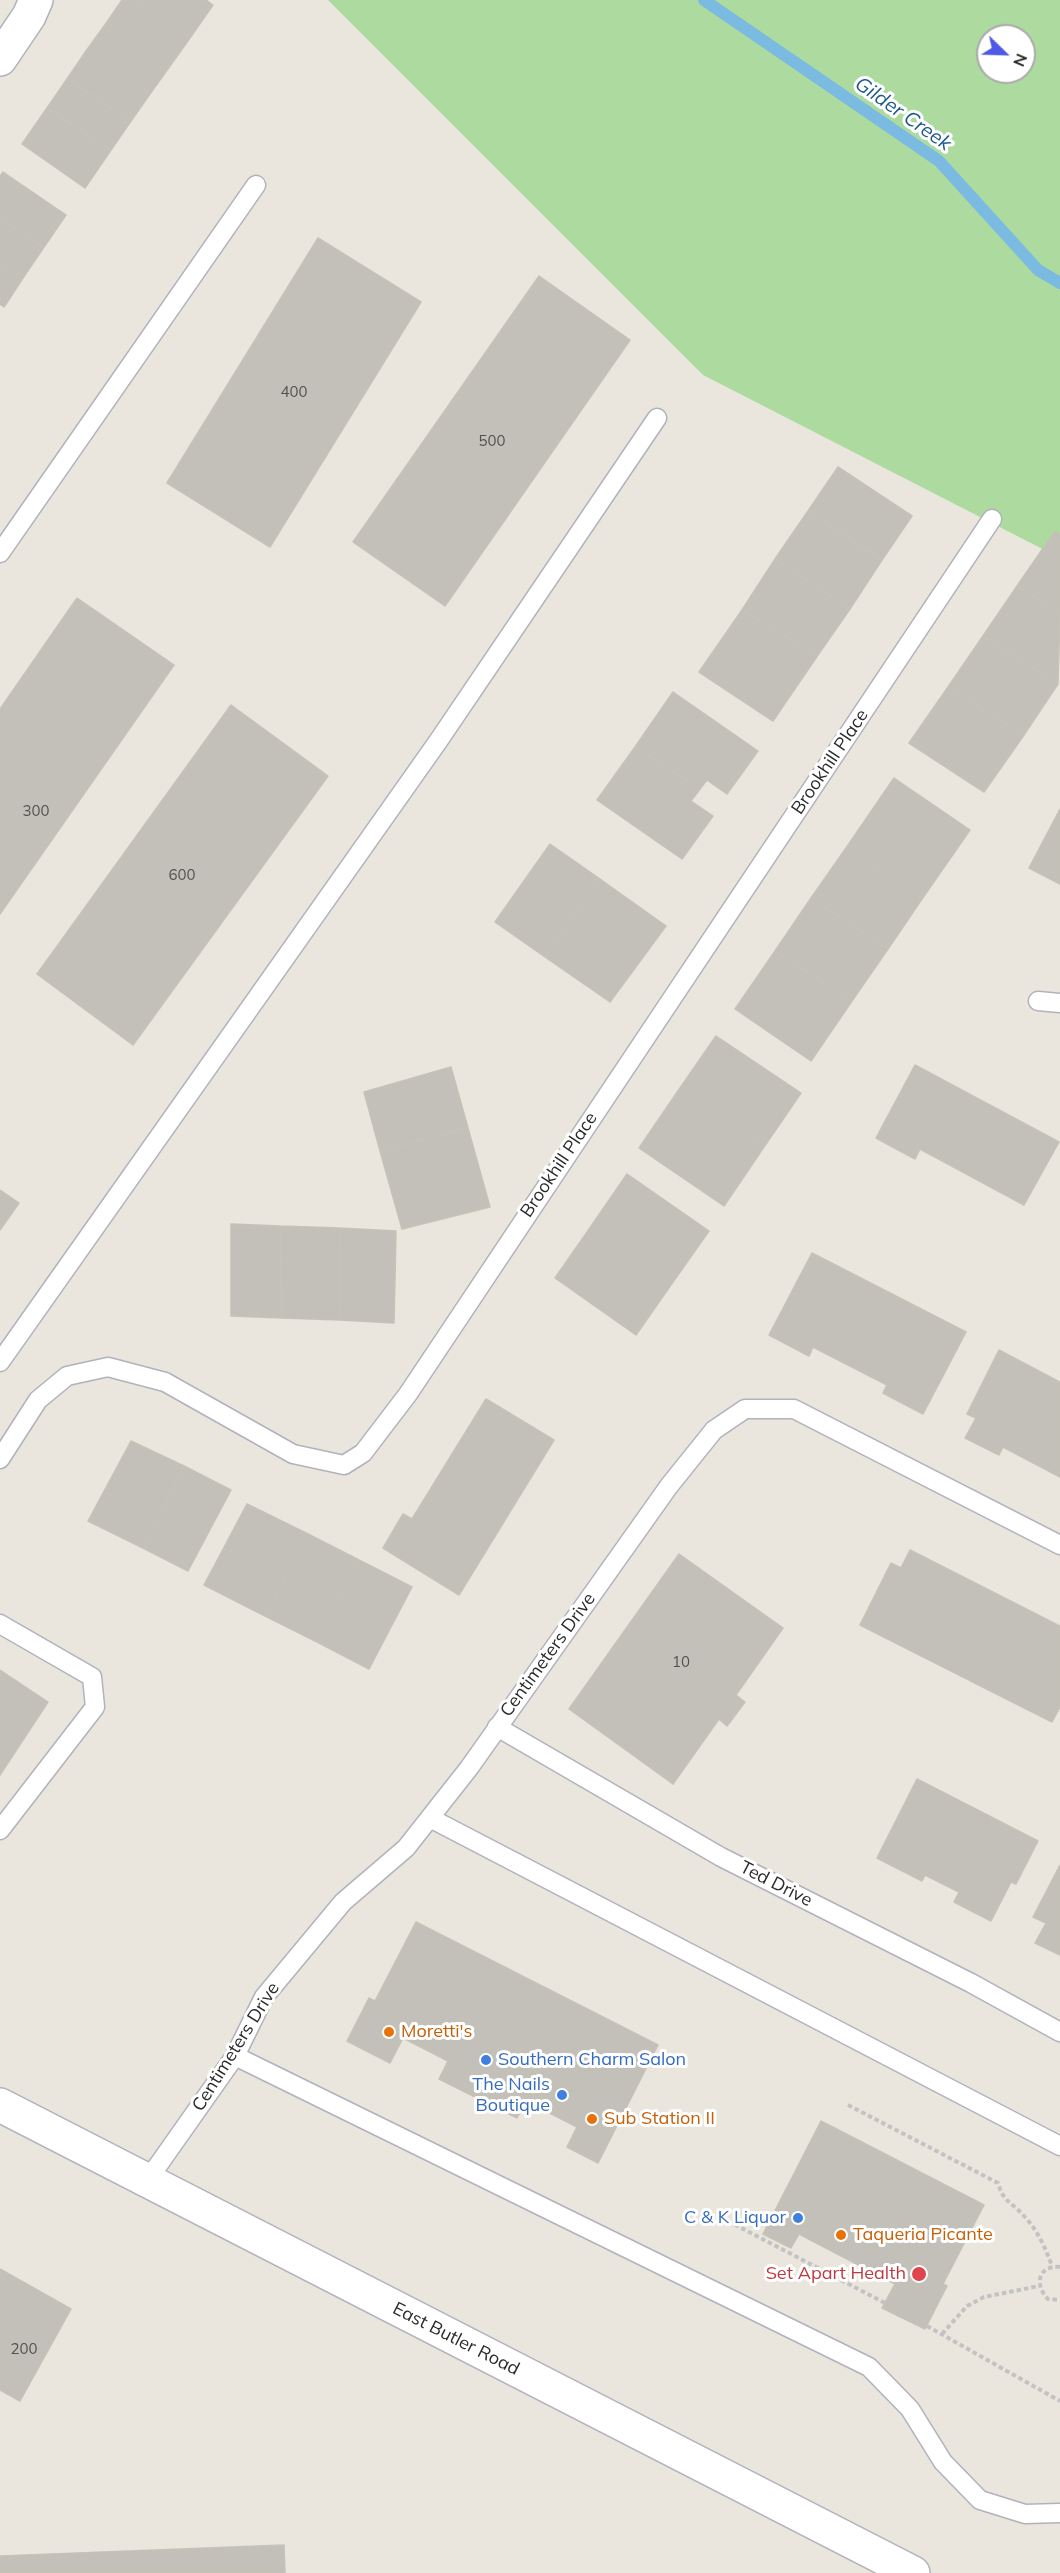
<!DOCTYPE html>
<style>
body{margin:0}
#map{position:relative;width:1060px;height:2573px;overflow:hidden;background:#eae6dd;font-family:Mulish,sans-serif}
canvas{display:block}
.north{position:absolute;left:976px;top:24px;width:60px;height:60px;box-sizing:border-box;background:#fff;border:2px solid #aaa;border-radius:50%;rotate:113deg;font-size:16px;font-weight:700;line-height:24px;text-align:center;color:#2a2a2a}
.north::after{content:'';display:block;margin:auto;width:21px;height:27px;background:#4e59e6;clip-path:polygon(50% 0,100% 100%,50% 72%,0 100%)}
</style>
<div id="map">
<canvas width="1060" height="2573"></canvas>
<div class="north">N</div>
</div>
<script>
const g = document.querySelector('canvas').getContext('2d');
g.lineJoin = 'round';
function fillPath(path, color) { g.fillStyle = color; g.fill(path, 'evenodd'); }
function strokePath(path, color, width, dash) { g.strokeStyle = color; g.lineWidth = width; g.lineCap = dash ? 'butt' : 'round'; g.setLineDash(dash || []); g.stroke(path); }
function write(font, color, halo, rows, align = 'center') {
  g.font = font + ' Mulish,sans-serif'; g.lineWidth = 6; g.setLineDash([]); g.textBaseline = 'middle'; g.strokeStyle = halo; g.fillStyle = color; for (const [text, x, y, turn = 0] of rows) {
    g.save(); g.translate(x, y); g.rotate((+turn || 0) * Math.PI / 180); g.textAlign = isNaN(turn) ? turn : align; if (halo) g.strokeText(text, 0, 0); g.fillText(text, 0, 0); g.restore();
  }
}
fillPath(new Path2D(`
 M328,0H1060V558L703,375ZM988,36H1024V72H988Z`), '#addb9f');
strokePath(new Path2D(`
 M704,0L939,161L1038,270L1060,283`), '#7bbbe1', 12);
const building = new Path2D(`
 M122,0H135L190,38L170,66L107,22Z
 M135,0H206L213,5L190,38Z
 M107,22L170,66L150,94L86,51Z
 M86,51L150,94L131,121L67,79Z
 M67,79L131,121L111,150L47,108Z
 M47,108L111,150L85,188L22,144Z
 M3,172L66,215L44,247L0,219V176Z
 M0,219L44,247L23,278L0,262Z
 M318,238L421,302L270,547L167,483Z
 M0,262L23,278L4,307L0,304Z
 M539,276L630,340L445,606L353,542Z
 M838,467L912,516L882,560L808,511Z
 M808,511L882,560L850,609L775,559Z
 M1055,531L1060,534V613L1017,586Z
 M775,559L850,609L818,655L742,610Z
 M1017,586L1060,613L1058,684L983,636Z
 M77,598L174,665L0,914V709Z
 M742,610L818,655L773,721L699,672Z
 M983,636L1058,684L1024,735L948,687Z
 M948,687L1024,735L984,792L909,743Z
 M673,692L758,751L727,794L707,780L700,789L635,747Z
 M231,705L328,776L133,1045L37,974Z
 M635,747L700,789L691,801L713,816L682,859L597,800Z
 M894,778L970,830L922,899L846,848Z
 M1060,809V884L1029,868Z
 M550,844L600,879L545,957L495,922Z
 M846,848L922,899L888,949L811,898Z
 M600,879L666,926L610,1002L545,957Z
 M811,898L888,949L852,1001L775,951Z
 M775,951L852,1001L811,1061L735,1009Z
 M716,1036L801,1093L764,1147L680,1088Z
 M915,1065L1059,1142L1024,1205L920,1149L915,1159L876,1138Z
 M451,1067L468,1128L380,1151L364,1092Z
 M680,1088L764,1147L724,1206L639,1148Z
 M468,1128L490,1207L402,1229L380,1151Z
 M627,1174L709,1231L666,1292L585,1235Z
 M0,1190L19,1203L0,1230Z
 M231,1224L280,1226L282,1318L231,1316Z
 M280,1226L339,1228L340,1320L282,1318Z
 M339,1228L396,1231L394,1323L340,1320Z
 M585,1235L666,1292L636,1335L555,1278Z
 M812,1253L966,1332L923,1414L883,1393L887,1385L813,1347L809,1356L769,1335Z
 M999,1350L1060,1382V1477L1003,1447L999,1455L965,1438L976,1418L967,1414Z
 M486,1399L554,1440L459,1595L383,1548L403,1514L412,1519Z
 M131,1441L184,1466L143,1548L88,1521Z
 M184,1466L231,1490L188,1571L143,1548Z
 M247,1504L308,1534L265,1616L204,1585Z
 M308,1534L359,1560L319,1643L265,1616Z
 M910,1550L1060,1626V1707L1052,1722L860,1625L891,1563L901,1568Z
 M679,1554L783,1628L736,1695L745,1702L727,1726L719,1719L673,1784L569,1709Z
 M359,1560L412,1587L369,1669L319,1643Z
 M0,1670L48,1702L0,1775Z
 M917,1779L1038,1841L1016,1884L1011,1882L991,1921L954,1902L959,1892L925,1875L922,1881L877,1858Z
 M1060,1865V1955L1035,1943L1046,1923L1033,1917Z
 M416,1922L658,2045L598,2163L567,2147L577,2127L526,2101L517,2118L439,2079L448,2061L403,2038L390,2063L347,2041L369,1998L375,2001Z
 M821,2121L984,2205L943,2284L947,2286L925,2329L882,2308L895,2284L799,2234L791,2248L763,2234Z
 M0,2269L71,2309L20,2401L0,2390Z
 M284,2545L285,2573H0V2556Z`);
fillPath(building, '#c3c0b9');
strokePath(building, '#c5c2b7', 1.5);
const lane = new Path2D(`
 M0,553L256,185
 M1038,1001L1060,1003
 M0,1362L439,740L657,418
 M0,1459L38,1400L67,1376L108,1367L165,1382L293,1454L344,1465L363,1453L408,1394L992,519
 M0,1624L92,1677L95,1707L0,1830
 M497,1727L721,1857L971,1983L1060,2032
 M430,1818L1060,2146
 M235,2056L869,2367L910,2409L943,2462L980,2500L1025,2514L1060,2513
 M147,2181L235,2056L264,1997L343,1902L406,1848L469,1768L669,1486L714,1430L745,1409H794L1060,1545`);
const street = new Path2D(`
 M0,59L29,16L36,0`);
const secondary = new Path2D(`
 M0,2105L913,2573`);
strokePath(lane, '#b1b2bc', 21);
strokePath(street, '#b1b2bc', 36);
strokePath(secondary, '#b1b2bc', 36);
strokePath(new Path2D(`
 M848,2105L998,2183C1003,2202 1012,2202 1024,2216C1038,2231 1045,2247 1052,2266
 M728,2221L885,2303
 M1060,2267C1038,2265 1034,2285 1048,2299L1060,2300
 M927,2326L1060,2401
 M942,2334L967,2306L984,2297L1039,2286`), '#c3c3c3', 4, [4.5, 3]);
strokePath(lane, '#fff', 18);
strokePath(street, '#fff', 33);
strokePath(secondary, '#fff', 33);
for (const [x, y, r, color] of [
 [389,2032,6,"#e8710a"],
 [486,2060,6,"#3f7fe0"],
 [562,2095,6,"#3f7fe0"],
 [592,2119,6,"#e8710a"],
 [798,2218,6,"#3f7fe0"],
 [841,2235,6,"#e8710a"],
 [919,2274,8,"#e0444e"]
]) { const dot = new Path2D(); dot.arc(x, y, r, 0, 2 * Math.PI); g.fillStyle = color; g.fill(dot); strokePath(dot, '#fff', 2); }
write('15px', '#50504e', null, [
 ["400",294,392],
 ["500",492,441],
 ["300",36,811],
 ["600",182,875],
 ["10",681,1662],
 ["200",24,2349]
]);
write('18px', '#2a2a2a', '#fff', [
 ["Brookhill Place",830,762,-56],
 ["Brookhill Place",559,1165,-56],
 ["Centimeters Drive",548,1655,-54],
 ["Ted Drive",776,1884,27],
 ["Centimeters Drive",236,2047,-58],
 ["East Butler Road",456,2339,27]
]);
write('18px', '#c56008', '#fff', [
 ["Moretti's",401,2032],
 ["Sub Station II",604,2119],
 ["Taqueria Picante",853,2235]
], 'left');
write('18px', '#366cbe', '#fff', [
 ["Southern Charm Salon",498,2060,"left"],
 ["The Nails",550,2085],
 ["Boutique",550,2106],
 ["C & K Liquor",786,2218]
], 'right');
write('18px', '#be3a42', '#fff', [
 ["Set Apart Health",906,2274]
], 'right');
write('italic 20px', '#1c598c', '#fff', [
 ["Gilder Creek",903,114,35]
]);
</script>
